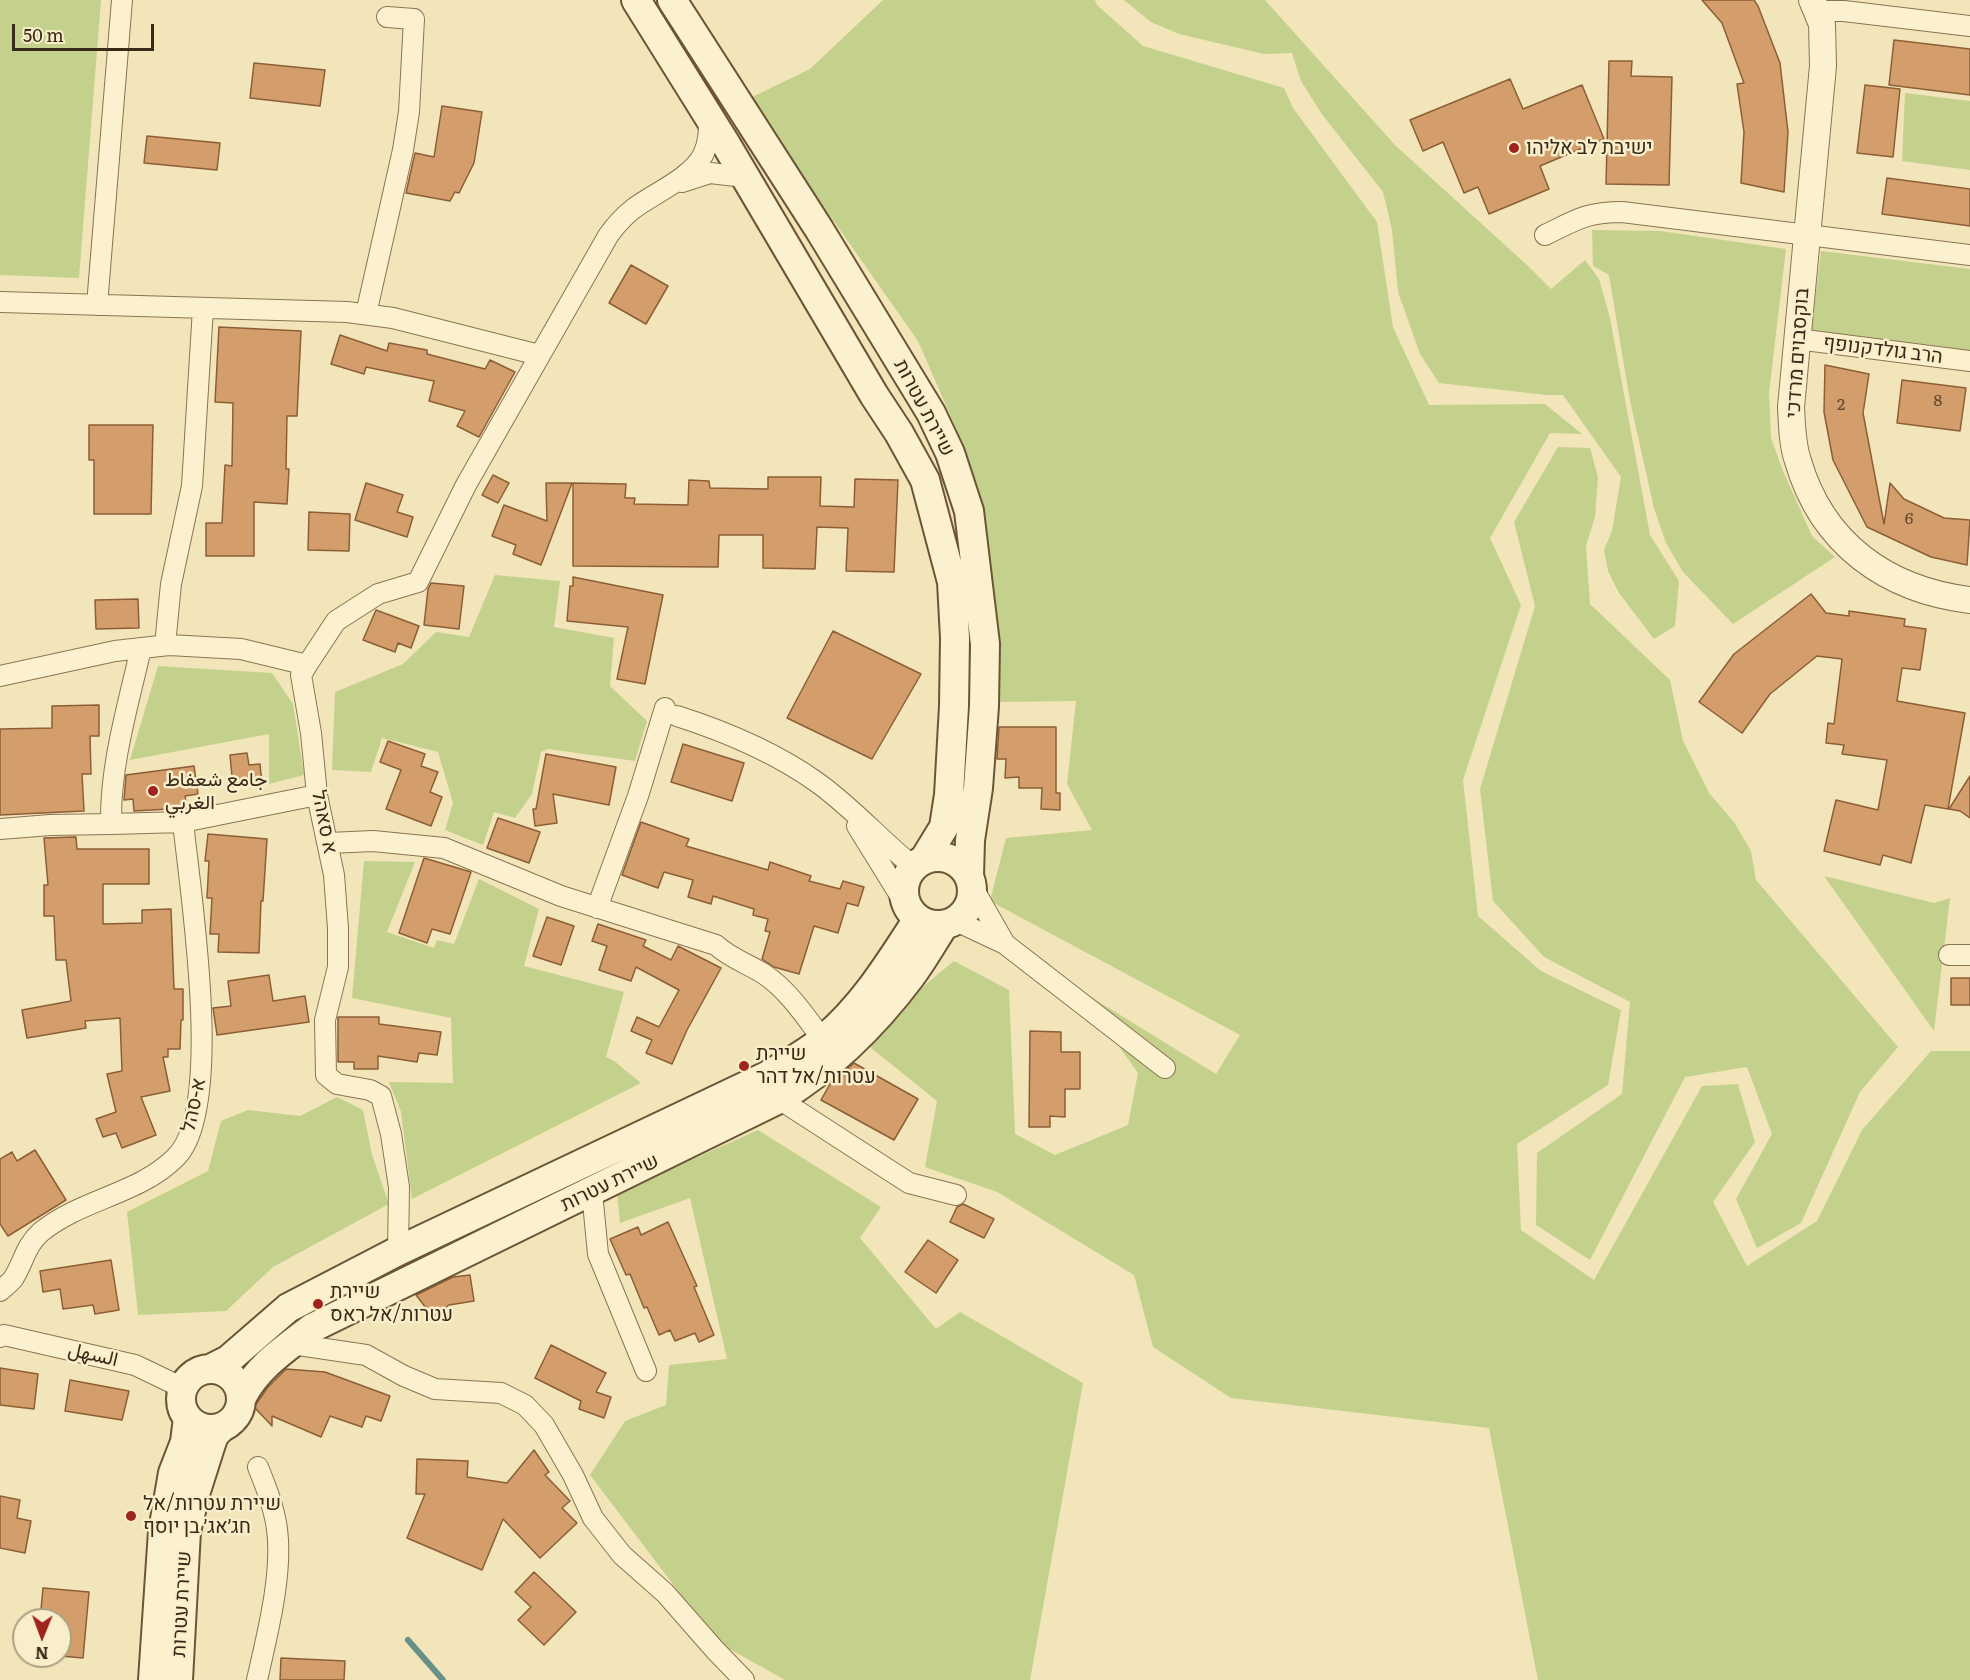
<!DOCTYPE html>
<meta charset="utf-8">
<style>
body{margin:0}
#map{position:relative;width:1970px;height:1680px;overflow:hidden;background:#f2e5ba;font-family:Literata,serif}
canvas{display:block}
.north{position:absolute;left:12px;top:1608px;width:60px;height:60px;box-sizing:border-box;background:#f9eeca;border:2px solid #aca083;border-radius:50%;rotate:181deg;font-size:16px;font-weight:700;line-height:24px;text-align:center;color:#382a19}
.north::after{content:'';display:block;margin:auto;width:21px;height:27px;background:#9f241d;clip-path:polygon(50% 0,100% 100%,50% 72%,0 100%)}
.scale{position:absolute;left:12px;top:24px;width:142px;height:27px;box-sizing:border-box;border:3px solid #382a19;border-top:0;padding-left:8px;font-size:18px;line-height:21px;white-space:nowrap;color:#382a19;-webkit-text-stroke:4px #f9eeca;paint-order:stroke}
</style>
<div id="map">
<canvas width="1970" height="1680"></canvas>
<div class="north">N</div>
<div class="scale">50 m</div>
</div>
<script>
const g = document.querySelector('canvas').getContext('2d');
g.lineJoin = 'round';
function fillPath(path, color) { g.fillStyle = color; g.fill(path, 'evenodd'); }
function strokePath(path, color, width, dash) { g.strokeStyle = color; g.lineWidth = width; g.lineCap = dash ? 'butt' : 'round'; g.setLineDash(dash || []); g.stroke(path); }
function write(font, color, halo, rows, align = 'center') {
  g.font = font + ' Literata,Vazirmatn,Heebo,serif'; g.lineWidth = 5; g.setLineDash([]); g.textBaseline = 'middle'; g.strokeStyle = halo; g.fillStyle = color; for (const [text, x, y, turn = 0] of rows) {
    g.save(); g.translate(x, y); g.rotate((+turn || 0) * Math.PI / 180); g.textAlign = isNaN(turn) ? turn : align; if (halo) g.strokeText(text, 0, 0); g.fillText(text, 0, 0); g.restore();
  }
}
fillPath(new Path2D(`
 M0,0H101L79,278L0,275Z
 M883,0H1095L1097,5L1143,46L1284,88L1293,108L1377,222L1393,327L1429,405L1545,404L1582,434L1550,433L1490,538L1521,605L1463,780L1478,916L1541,971L1621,1010L1608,1085L1517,1144L1521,1230L1594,1280L1702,1086L1738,1084L1755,1142L1713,1202L1747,1266L1817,1221L1862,1130L1931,1051H1970V1680H1538L1489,1428L1231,1398L1153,1347L1134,1275L997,1192L925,1167L937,1101L860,1039L954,961L1009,990L1015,1134L1055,1155L1128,1125L1138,1073L1078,989L1216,1074L1240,1035L990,901L1006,838L1092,830L1067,784L1076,701L1000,702L992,576L965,449L918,341L748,99L810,69Z
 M1124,0H1265L1395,145L1527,265L1551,289L1585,260L1599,279L1610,318L1650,535L1679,581L1675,626L1654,639L1619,593L1608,571L1604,550L1612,531L1621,477L1563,395H1547L1439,383L1420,354L1398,292L1392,230L1383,192L1321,113L1301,81L1292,53L1264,54L1179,34L1151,22Z
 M1905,93L1970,101V170L1902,161Z
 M1592,230L1660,231L1786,249L1769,393L1771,438L1783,471L1812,536L1835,557L1733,624L1683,572L1666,543L1654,508L1630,401L1609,275L1593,266Z
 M1821,251L1970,269V351L1811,332Z
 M1558,447L1590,448L1598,477L1595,517L1586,546L1590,604L1670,680L1683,741L1709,793L1734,822L1751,851L1756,880L1898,1047L1860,1092L1801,1223L1757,1248L1736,1199L1772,1134L1747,1067L1685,1077L1590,1260L1536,1225L1537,1153L1622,1094L1630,1002L1544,957L1493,901L1480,789L1535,606L1514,522Z
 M495,575L560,581L554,627L614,638L610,686L647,721L635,761L548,749L541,752L532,794L515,818L494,812L483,845L445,830L453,803L438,752L382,738L371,772L332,770L335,692L403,664L436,632L469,637Z
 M158,666L272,673L293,704L304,775L269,784V734L130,760Z
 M364,861L415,862L387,932L434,948L437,940L454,944L479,879L539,909L524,966L624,992L606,1057L614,1061L641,1083L412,1199L401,1112L389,1082L453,1083L451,1018L352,998Z
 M1824,876L1934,903L1950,898L1934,1031Z
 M337,1097L363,1110L372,1155L389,1204L273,1267L226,1311L138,1315L127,1212L208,1171L221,1121L248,1110L300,1116Z
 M758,1130L881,1207L860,1238L936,1329L960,1312L1083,1383L1030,1680H785L717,1642L590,1475L625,1421L666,1405L669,1365L727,1359L690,1198L620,1223L617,1193Z`), '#c4d18d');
strokePath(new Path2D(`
 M408,1640L443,1680`), '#669088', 6);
const building = new Path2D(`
 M1702,0H1754L1758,6L1780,63L1788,132L1784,192L1741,183L1744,132L1737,84L1744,83L1722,23Z
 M1894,40L1970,49V95L1889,85Z
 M1609,61H1632L1631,76L1672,77L1669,185L1606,184Z
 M254,63L325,70L320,106L250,98Z
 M1510,79L1523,109L1582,85L1604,139L1540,166L1549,189L1489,214L1478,187L1464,193L1443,142L1423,151L1410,120Z
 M1865,85L1900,89L1893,157L1857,153Z
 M442,106L482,112L474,163L459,193L455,192L450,201L406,193L415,153L434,157Z
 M147,136L220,143L217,170L144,163Z
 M1887,178L1970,189V226L1882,214Z
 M631,265L668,286L646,324L609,303Z
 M219,327L301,331L297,416H287L286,469H289L287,504L254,502V556H206V523H222L225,465L232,466L233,403L215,402Z
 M340,335L387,351L389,343L427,350V354L485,369L490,360L515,372L479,437L457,426L465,411L429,401L434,381L366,367L364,374L331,364Z
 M1825,365L1869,374L1863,413L1884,524L1890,483L1904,499L1944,518L1970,520L1967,565L1931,557L1867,527L1833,460L1824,412Z
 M1902,380L1966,388L1960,431L1897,423Z
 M89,425H153L151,514H94V460H89Z
 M493,475L509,483L498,503L482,495Z
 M768,477H821L820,506L854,507L855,479L898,480L894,572L846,571L848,528L817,527L815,569L763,568V535H719L718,567L573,566V483L626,484L625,498H635L634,504L688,505L689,480L709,481L710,488L768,489Z
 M366,483L403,495L397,512L413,517L407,537L355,520Z
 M546,483H572L541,565L513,554L516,545L492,536L504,505L547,521Z
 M309,512L350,514L349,551L308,550Z
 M573,577L663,595L645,684L617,679L628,627L567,621L570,586H573Z
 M431,583L464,586L459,629L424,625L428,589Z
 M1811,594L1826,613L1849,616V611L1905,619L1904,626L1926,629L1920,670L1902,668L1897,701L1965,713L1948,809L1925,805L1911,863L1883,855L1880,865L1824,851L1836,800L1878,810L1887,760L1842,754L1844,745L1826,743L1828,723L1834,724L1842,659L1817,656L1770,694L1742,733L1699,702L1734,654Z
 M138,599L139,628L96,629L95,600Z
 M376,610L419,626L411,648L398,643L395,652L363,640Z
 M833,631L921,674L872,759L787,718Z
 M99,705V736H90L91,774H82L84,811L0,815V729L52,728V706Z
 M999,727H1056V793H1060V810L1041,809L1042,788H1019V777L1005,778L1006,759H997Z
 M388,741L425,754L421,766L438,772L430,792L442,797L431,826L386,809L401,770L380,762Z
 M683,744L744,763L732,801L671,782Z
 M247,753L249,765L260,764L262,784L233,787L230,755Z
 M546,754L616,767L609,805L553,794L557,823L535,826L533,809H536Z
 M194,766L198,794L185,796L187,808L134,811L133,799L124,800L126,775Z
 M1970,776V818L1960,811L1949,809Z
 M498,818L540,832L529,863L487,848Z
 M641,822L689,839L686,846L768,870L770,862L811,876L809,881L840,889L843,881L864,887L858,906L847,903L838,933L814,926L799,974L774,967L762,959L770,932L765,931L768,919L753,915L754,909L713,896L711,904L688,897L693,880L664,872L658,888L622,875Z
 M208,834L267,839L263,901H261L259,953L218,952L219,934H210L212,898H207L209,861H205Z
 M76,837L77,849H149V884H103V924L142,923V910L171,909L174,989H183V1020H181L180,1049H168V1057H163L170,1091L141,1097L156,1135L122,1148L116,1133L103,1137L96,1119L116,1112L107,1074L122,1071L120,1018L85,1021L86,1028L27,1038L22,1010L71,1001L66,960H56L54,916H44V885H48L44,838Z
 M424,858L471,872L450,934L432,929L427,943L399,933Z
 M547,917L574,926L561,965L533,956Z
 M598,924L646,940L643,946L671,960L678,946L721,968L687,1030L672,1064L646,1053L652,1040L631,1031L637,1017L659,1027L679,990L636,967L631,981L599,970L607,946L592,941Z
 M269,975L273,1001L305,996L309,1022L217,1035L213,1008L231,1006L228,981Z
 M1951,978H1970V1005H1951Z
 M338,1017H379V1024L441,1032L437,1055L419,1053L417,1062L378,1056V1069H354V1062H338Z
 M1030,1031L1061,1032V1052H1080V1089H1065V1117L1050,1116V1127H1029Z
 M854,1063L918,1099L894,1140L821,1100L830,1084Z
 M35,1150L66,1200L8,1236L0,1224V1159L12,1152L17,1161Z
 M963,1204L994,1219L984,1238L950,1222L957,1207Z
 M668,1222L697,1286L694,1287L714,1335L699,1342L695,1333L675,1341L670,1330L659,1335L647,1307L644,1308L630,1274L626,1275L610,1239L638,1227L641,1235Z
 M928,1240L958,1260L936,1293L905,1272Z
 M111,1260L119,1310L95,1314L93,1305L63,1309L60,1289L43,1292L40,1271Z
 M470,1275L474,1301L449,1305L433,1317L416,1295L453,1277Z
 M551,1345L606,1373L596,1392L611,1397L604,1418L579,1409L581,1401L535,1378Z
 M0,1368L38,1374L34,1409L0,1405Z
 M286,1369L325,1372L390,1396L381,1421L366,1416L362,1427L330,1416L321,1437L272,1416V1426L254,1407L268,1387Z
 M70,1380L129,1391L122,1420L65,1411Z
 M534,1450L549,1472L545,1475L570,1501L562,1508L577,1523L540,1558L503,1519L482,1570L407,1538L425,1494H416L417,1459L468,1461L467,1477L507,1483Z
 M0,1496L20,1500L17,1518L31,1521L25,1553L0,1548Z
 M534,1572L576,1612L544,1645L518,1620L531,1607L515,1592Z
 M43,1588L89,1592L83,1658L60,1656V1620H40Z
 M281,1658L345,1661L344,1680H280Z`);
fillPath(building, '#d49e6c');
strokePath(building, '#8c5e36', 1.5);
const minor = new Path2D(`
 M1817,11H1844L1970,26
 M682,182L710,173L745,177
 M1545,235C1576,220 1586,212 1622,212L1970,255
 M0,302L347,312L393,318L539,355
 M97,305L122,0
 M366,314L403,150L409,112L414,19L387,17
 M1797,339L1970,361
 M165,645L171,584L192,486L203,308
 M141,648C128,706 110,764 111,824L183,822L317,795
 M307,665L336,621L378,594L418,582L466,485L608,236C615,226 623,217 633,209C654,193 690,179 703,155C709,143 709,130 709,118
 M0,676L115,651L169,645L241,649L307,665L301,675L311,733L317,795L334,875L338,928V967L325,1020L326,1075L337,1084L370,1090L381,1096L391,1134L399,1187L398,1251
 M677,716C727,732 775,752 818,783C850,806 878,837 908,862L917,864
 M857,826L904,902
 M0,829L50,825L111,824
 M329,843L373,841L444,848L561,896L716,945C730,958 748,964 764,974C789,991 805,1016 823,1040
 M973,888L1005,944
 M597,908L638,796L665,708
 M956,921L1005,944L1165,1068
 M1949,955H1970
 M779,1099L909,1183L956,1195
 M592,1192L598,1254L646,1371
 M0,1291C4,1287 10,1283 13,1279C24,1262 25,1246 41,1232C81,1199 140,1194 176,1157C225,1108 190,891 183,822
 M0,1337L4,1335L135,1365L183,1388
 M292,1344L366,1355L404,1376L435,1389L501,1393L525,1405L544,1425L573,1475L593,1518L622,1555L665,1593L715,1650L744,1680
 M257,1680C267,1635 283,1575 277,1529C274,1507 266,1487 258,1467`);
const tertiary = new Path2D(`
 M1812,0L1822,24L1823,66L1791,407C1792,424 1792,444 1798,461C1822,544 1887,590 1970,600`);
const secondary = new Path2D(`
 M636,0L727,146L874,395L899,433L925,480L952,582L955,638L954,706L949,795L944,827L925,858
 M672,0L819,229L931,413L950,453L969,511L985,644L984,706L978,788L970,840L969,876
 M904 891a34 34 0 1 1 68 0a34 34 0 1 1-68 0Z
 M212,1368L228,1360L288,1308L398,1251L767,1076C786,1064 808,1053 825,1038C864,1005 890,962 918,919
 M181 1399a30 30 0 1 1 60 0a30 30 0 1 1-60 0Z
 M242,1397C257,1367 286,1348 312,1328L779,1099C830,1068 875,1024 911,976C923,960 933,942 944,925
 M153,1680L163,1531L173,1473L185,1442L188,1418
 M178,1680L186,1531L196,1491L210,1447L214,1435L222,1427`);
strokePath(minor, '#8a7453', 22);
strokePath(tertiary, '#8a7453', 28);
strokePath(secondary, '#6c5536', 32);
strokePath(minor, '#fcf1ce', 20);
strokePath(tertiary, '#fcf1ce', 26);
strokePath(secondary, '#fcf1ce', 28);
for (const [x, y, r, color] of [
 [1514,148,6,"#9f241d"],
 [153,791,6,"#9f241d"],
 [744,1066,6,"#9f241d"],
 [318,1304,6,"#9f241d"],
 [131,1516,6,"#9f241d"]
]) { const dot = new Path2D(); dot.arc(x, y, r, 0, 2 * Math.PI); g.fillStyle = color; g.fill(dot); strokePath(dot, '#f9eeca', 2); }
write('16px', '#5f472e', null, [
 ["8",1938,401],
 ["2",1841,405],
 ["6",1909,519]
]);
write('20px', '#382a19', '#f9eeca', [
 ["ישיבת לב אליהו",1526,148],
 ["جامع شعفاط",165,780],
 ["الغربي",165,803],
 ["שיירת",756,1054],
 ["עטרות/אל דהר",756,1077],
 ["שיירת",330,1292],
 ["עטרות/אל ראס",330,1315],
 ["שיירת עטרות/אל",143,1504],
 ["חג׳אג׳ בן יוסף",143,1527]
], 'left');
write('20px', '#382a19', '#f9eeca', [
 ["הרב גולדקנופף",1883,350,7],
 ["בוקסבוים מרדכי",1798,353,-86],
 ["שיירת עטרות",924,408,62],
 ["א סאהל",324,822,79],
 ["א-סהל",194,1105,-78],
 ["שיירת עטרות",610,1183,-26],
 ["السهل",93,1355,13],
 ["שיירת עטרות",182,1604,-87]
]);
</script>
